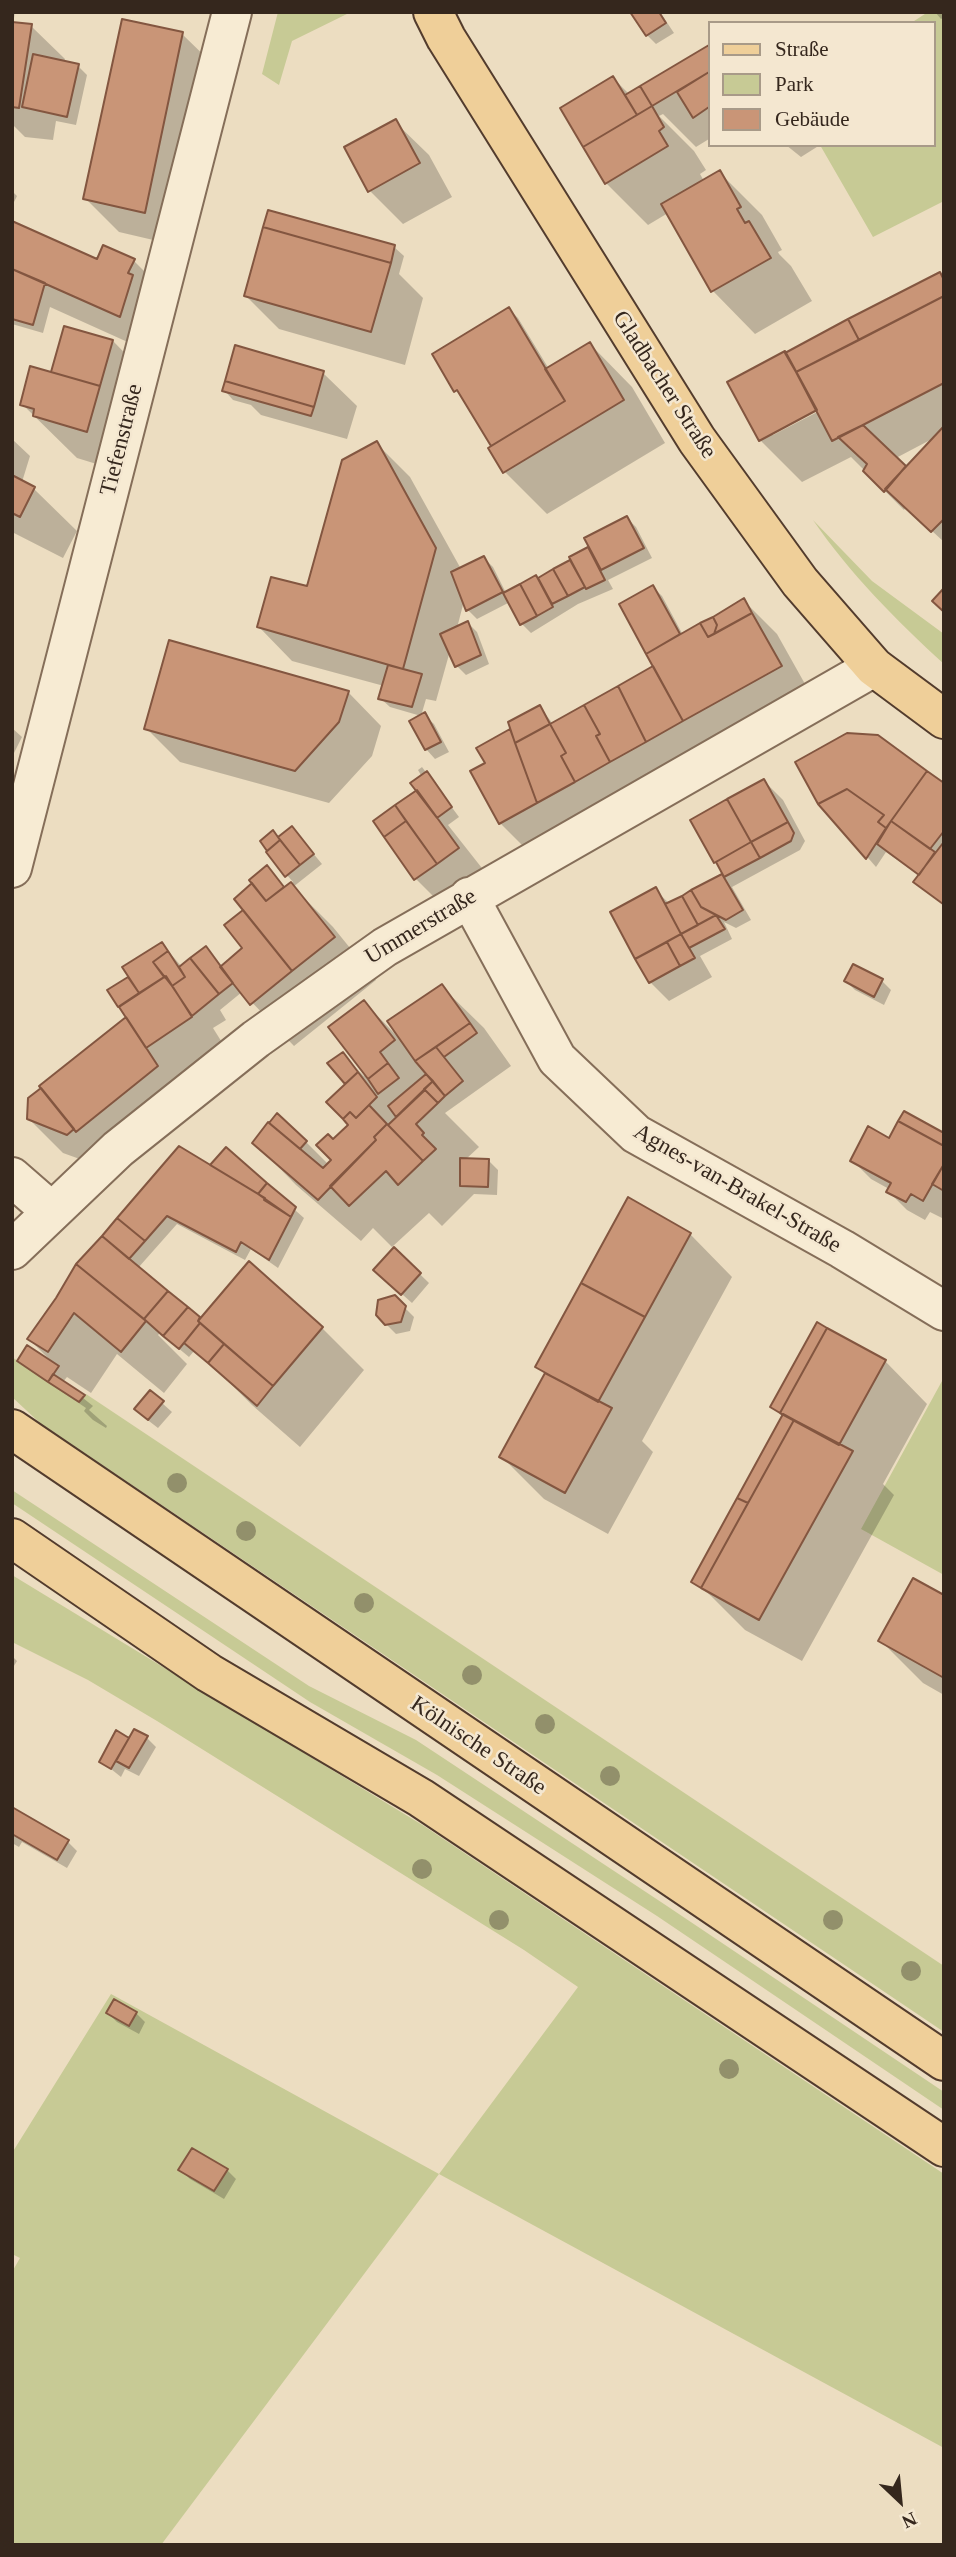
<!DOCTYPE html>
<meta charset="utf-8">
<style>
body{margin:0}
#map{position:relative;width:956px;height:2557px;overflow:hidden;background:#ecddc1;font-family:Georgia,serif}
canvas{display:block}
.frame{position:absolute;inset:0;border:14px solid #35271d;pointer-events:none}
.legend{position:absolute;left:708px;top:21px;width:228px;height:126px;box-sizing:border-box;background:#f4e7d0;border:2px solid #a89a88;margin:0;padding:9px 12px;list-style:none;font-size:21px;color:#35271d}
.legend li{display:flex;align-items:center;gap:14px;height:35px}
.legend b{width:35px;border:2px solid #a89a88}
.north{position:absolute;left:865px;top:2466px;width:70px;height:70px;-webkit-text-stroke:5px #f4e7d0;paint-order:stroke;rotate:154deg;font-size:19px;font-weight:700;line-height:28px;text-align:center;color:#35271d}
.north::after{content:'';display:block;margin:auto;width:24px;height:32px;background:#35271d;clip-path:polygon(50% 0,100% 100%,50% 72%,0 100%)}
</style>
<div id="map">
<canvas width="956" height="2557"></canvas>
<div class="frame"></div>
<ul class="legend">
<li><b style="height:9px;background:#efcf99"></b>Straße</li>
<li><b style="height:19px;background:#c7ca95"></b>Park</li>
<li><b style="height:19px;background:#c99577"></b>Gebäude</li>
</ul>
<div class="north">N</div>
</div>
<script>
const g = document.querySelector('canvas').getContext('2d');
g.lineJoin = 'round';
function fillPath(path, color) { g.fillStyle = color; g.fill(path, 'evenodd'); }
function strokePath(path, color, width, dash) { g.strokeStyle = color; g.lineWidth = width; g.lineCap = dash ? 'butt' : 'round'; g.setLineDash(dash || []); g.stroke(path); }
function write(font, color, halo, rows, align = 'center') {
  g.font = font + ' Georgia,serif'; g.lineWidth = 5; g.setLineDash([]); g.textBaseline = 'middle'; g.strokeStyle = halo; g.fillStyle = color; for (const [text, x, y, turn = 0] of rows) {
    g.save(); g.translate(x, y); g.rotate((+turn || 0) * Math.PI / 180); g.textAlign = isNaN(turn) ? turn : align; if (halo) g.strokeText(text, 0, 0); g.fillText(text, 0, 0); g.restore();
  }
}
fillPath(new Path2D(`
 M278,12H351L292,41L279,85L262,74Z
 M928,12H944V201L873,237L820,145H933V23H911Z
 M813,520L872,581L944,634V664C896,620 850,574 813,520Z
 M12,1357L79,1403L86,1394L944,1966V2032L40,1423L12,1397Z
 M942,1381L944,1382V1575L861,1529Z
 M12,1490L309,1686L416,1740L664,1904L944,2092V2110L657,1916L437,1775L310,1702L12,1503Z
 M12,1575L424,1826L944,2174V2448L439,2174L161,2545H12V2272L20,2258L12,2254V2153L111,1994L439,2174L578,1987L524,1950L157,1721L88,1680L12,1642Z`), '#c7ca95');
fillPath(new Path2D(`
 M12,12H15L13,24L31,26L65,59L64,63L78,66L87,75L76,125L56,121L53,140L25,137L12,124Z
 M632,12H660L674,33L656,44L647,35Z
 M935,12H944V17L941,19Z
 M182,34L216,67L179,246L119,232L85,198Z
 M709,47V139L696,147L663,114L659,116L694,151L706,170L700,174L704,181L719,172L762,215L782,250L778,252L779,254L791,266L812,301L755,334L713,291L668,213L648,225L606,183L613,78L630,95Z
 M395,122L429,155L452,197L403,224L370,191Z
 M786,145H820L801,157Z
 M12,191L17,196L12,206Z
 M12,223L98,261H134L176,303L170,315L174,319L163,358L50,307L43,333L12,324Z
 M394,247L404,256L399,274L423,298L405,365L279,329L246,296Z
 M939,274L944,279V542L906,507L904,510L851,457L802,482L760,440ZM823,405L825,408L773,435V431ZM932,439L906,468L896,458Z
 M509,309L518,318L549,369L590,344L632,387L665,443L547,514L505,472L494,446L465,399L456,391Z
 M113,341L155,384L129,474L77,458L22,404L52,374Z
 M323,373L357,406L347,439L261,415L251,405L233,400L224,390Z
 M12,439L30,456L22,482L34,489L77,531L63,558L12,532Z
 M377,444L410,477L461,569L484,558L493,567L506,593L573,561L571,558L591,547L627,518L636,527L652,558L608,580L613,589L578,604L531,633L522,624L510,602L477,619L468,610L464,601L457,628L468,623L477,632L489,664L466,675L457,666L450,651L436,701L426,699L421,716L390,707L380,698L384,686L292,661L259,627L308,588Z
 M653,587L662,596L683,635L744,601L777,634L814,700L542,865L500,823L487,764L509,731L515,737L540,707L553,724L655,667L621,604Z
 M348,692L381,726L372,756L329,803L180,762L146,728Z
 M424,715L434,724L449,752L435,759L426,749Z
 M12,728L22,737L12,757Z
 M422,767L459,817L448,825L500,891L458,921L416,879L375,821L415,793L422,777L418,770Z
 M764,781L783,800L805,841L800,850L732,887L751,920L736,928L724,922L732,939L700,956L712,977L669,1001L650,982L612,913L655,890L670,904L724,874L715,862Z
 M944,785V905L916,881L920,876L886,852L876,867L820,803Z
 M292,828L322,864L293,887L333,927L376,980L294,1046L242,992L220,1010L226,1020L213,1028L233,1060L102,1167L63,1153L29,1119L128,1017L109,991L128,979L135,984L162,944L182,967L206,948L222,967L245,948L246,910L276,877L285,888L293,882L268,853L270,851L262,841L279,839Z
 M846,981H882L891,990L884,1005L855,990Z
 M441,986L484,1028L511,1066L445,1113L479,1147L465,1160H488L498,1170L497,1195L474,1194L442,1226L429,1213L392,1247L373,1228L361,1241L296,1185L254,1142H306L329,1165L333,1160V1141L351,1125L347,1085L330,1064L342,1054L364,1076L366,1074L364,1002L397,1036Z
 M944,1135L942,1218L930,1212L925,1220L907,1210L888,1191L889,1189L871,1179L852,1160L890,1140Z
 M226,1149L304,1218L278,1268L251,1249L245,1260L177,1224L138,1268L201,1320L322,1328L364,1370L300,1447L252,1405L208,1361L194,1351L189,1357L160,1333L158,1335L187,1364L164,1393L117,1354L91,1393L67,1377L63,1382L93,1406L89,1410L107,1426L106,1428L93,1420L84,1411L86,1408L28,1369L19,1360H50L28,1338H31L77,1265L210,1167Z
 M690,1234L732,1277L642,1441L653,1452L608,1534L544,1499L501,1456L546,1375L537,1367Z
 M394,1249L429,1283L412,1303L385,1279Z
 M394,1297L414,1317L410,1331L396,1334L377,1315Z
 M885,1361L927,1404L883,1484L894,1495L802,1661L745,1630L711,1596L693,1581L783,1417L772,1407Z
 M162,1403L172,1412L158,1428L145,1418Z
 M944,1597V1695L923,1683L881,1641Z
 M12,1656L17,1661L12,1669Z
 M117,1732L130,1740L147,1738L156,1747L139,1776L125,1769L121,1777L101,1761Z
 M12,1809L68,1842L77,1851L67,1868L22,1842L19,1847L12,1843Z
 M108,2013H136L145,2022L139,2034L117,2022Z
 M181,2170H227L236,2179L224,2199L190,2179Z`), '#0003');
const building = new Path2D(`
 M630,12H659L666,23L646,36Z
 M122,19L183,32L145,213L83,199Z
 M12,22L32,24L19,108L12,107Z
 M709,45V72L652,106L640,86Z
 M33,54L79,64L67,117L22,107Z
 M709,72V107L693,118L677,92Z
 M613,76L637,115L583,147L560,108Z
 M640,86L652,106L637,115L625,95Z
 M652,106L664,127L659,131L668,146L605,184L583,147Z
 M396,119L420,163L368,192L344,147Z
 M720,170L741,207L737,209L745,223L749,221L771,258L711,292L661,204Z
 M268,210L395,245L391,263L263,227Z
 M12,221L97,259L103,245L135,259L128,273L133,275L120,317L12,269Z
 M263,227L391,263L371,332L244,296Z
 M12,269L45,283L33,325L12,319Z
 M940,272L944,280V296L859,340L848,319Z
 M944,296V383L832,441L796,372Z
 M509,307L565,401L491,446L457,390L454,392L432,354Z
 M848,319L859,340L796,372L785,353Z
 M64,326L113,340L100,386L51,372Z
 M590,342L624,400L503,473L488,448L565,401L545,369Z
 M235,345L324,371L314,407L225,381Z
 M785,351L817,410L759,441L727,382Z
 M30,366L100,386L87,432L33,416L34,409L20,405Z
 M225,381L314,407L311,416L222,391Z
 M863,425L906,466L884,492L863,471L867,464L838,437Z
 M944,426V519L931,532L885,489Z
 M377,441L436,548L403,669L257,627L271,577L307,586L342,460Z
 M12,475L35,487L20,517L12,513Z
 M627,516L644,548L601,570L584,538Z
 M588,547L605,580L586,589L569,557Z
 M484,556L503,592L466,611L451,572Z
 M570,560L585,587L568,596L553,569Z
 M553,569L568,596L552,604L538,578Z
 M536,575L553,607L537,616L520,584Z
 M520,584L537,616L520,625L503,593Z
 M653,585L680,634L646,654L619,604Z
 M944,588V612L932,601Z
 M744,598L752,613L714,634L717,625L713,617Z
 M752,613L782,666L683,721L646,654L700,623L708,637Z
 M713,617L717,625L714,634L708,637L700,623Z
 M468,621L481,655L455,667L440,634Z
 M169,640L349,691L339,722L295,771L144,729Z
 M388,665L422,674L412,707L378,699Z
 M653,666L683,721L646,742L618,686Z
 M618,686L646,742L610,762L596,736L600,734L584,705Z
 M540,705L550,724L515,743L508,722Z
 M584,705L600,734L596,736L610,762L575,782L561,756L566,753L550,724Z
 M425,712L441,742L425,750L409,721Z
 M550,724L566,753L561,756L575,782L537,803L515,743Z
 M510,729L537,803L499,824L470,771L485,763L476,748Z
 M847,733L878,735L927,771L886,828L878,822L884,815L847,789L818,804L795,762Z
 M427,771L452,807L437,818L410,783Z
 M927,771L944,783V831L930,849L891,821Z
 M764,779L788,822L751,842L727,799Z
 M847,789L884,815L878,822L886,828L866,859L818,804Z
 M417,790L459,848L437,864L395,805Z
 M727,799L751,842L714,863L690,820Z
 M395,805L406,821L384,837L373,821Z
 M406,821L437,864L414,880L384,837Z
 M891,821L935,852L919,875L877,844Z
 M788,822L794,833L791,841L760,858L751,842Z
 M292,826L314,854L300,865L278,837Z
 M273,830L280,840L267,851L260,841Z
 M280,840L300,865L285,877L266,852Z
 M751,842L760,858L724,877L716,862Z
 M943,843L944,902L943,904L913,882Z
 M267,865L284,887L266,901L249,880Z
 M722,874L743,910L726,920L701,907L691,890Z
 M291,882L335,937L292,971L234,899L252,883L266,901Z
 M656,887L681,934L635,959L610,912Z
 M691,890L701,907L716,915L698,925L682,896Z
 M682,896L698,925L681,934L665,904Z
 M243,910L292,971L250,1005L220,967L242,948L224,925Z
 M716,915L725,929L689,948L681,934Z
 M681,934L695,958L680,966L667,942Z
 M162,942L168,951L153,962L164,977L139,993L122,967Z
 M667,942L680,966L649,983L635,959Z
 M206,946L233,983L219,994L190,958Z
 M168,951L185,977L172,986L153,962Z
 M190,958L219,994L192,1016L172,986L185,977L179,967Z
 M853,964L883,979L874,997L844,981Z
 M166,976L192,1017L146,1048L119,1007Z
 M128,977L139,993L118,1007L107,990Z
 M442,984L470,1023L415,1061L387,1021Z
 M364,1000L395,1040L380,1052L388,1063L368,1079L328,1027Z
 M126,1017L158,1066L76,1132L39,1086Z
 M470,1023L477,1033L444,1057L436,1047Z
 M436,1047L463,1081L445,1096L415,1061Z
 M343,1052L358,1072L345,1084L327,1063Z
 M388,1063L399,1078L378,1094L368,1079Z
 M358,1072L377,1097L356,1118L350,1112L343,1119L326,1102Z
 M426,1074L433,1081L396,1117L388,1106Z
 M433,1081L445,1096L438,1103L424,1089Z
 M41,1088L74,1129L67,1135L27,1119L28,1098Z
 M425,1090L438,1103L416,1124L424,1133L422,1135L436,1149L423,1161L388,1125Z
 M369,1105L387,1124L374,1137L376,1140L318,1200L252,1143L268,1122L323,1168L331,1160L316,1145L328,1134L333,1139L348,1125L343,1119L350,1112L356,1118Z
 M904,1111L944,1133V1146L898,1121Z
 M277,1113L307,1141L300,1149L269,1123Z
 M898,1121L944,1146V1164L923,1201L911,1194L906,1202L886,1192L891,1183L850,1161L868,1126L889,1138Z
 M387,1124L423,1161L398,1185L386,1171L349,1206L330,1186L376,1140L374,1137Z
 M179,1146L265,1198L264,1200L291,1217L269,1260L241,1242L236,1252L167,1216L145,1241L117,1218Z
 M226,1147L267,1183L258,1194L210,1165Z
 M460,1158L489,1159L488,1187L460,1186Z
 M944,1164V1191L932,1184Z
 M267,1183L296,1207L291,1217L258,1194Z
 M628,1197L691,1233L645,1317L581,1283Z
 M117,1218L145,1241L129,1259L102,1236Z
 M102,1236L168,1291L144,1319L76,1264Z
 M394,1247L421,1273L401,1295L373,1270Z
 M249,1261L323,1327L273,1386L198,1321Z
 M76,1264L146,1321L121,1352L74,1313L48,1352L27,1339L56,1298Z
 M581,1283L645,1317L598,1402L535,1367Z
 M168,1291L188,1307L163,1336L144,1319Z
 M395,1295L406,1306L401,1322L385,1325L376,1315L378,1300Z
 M188,1307L200,1317L198,1321L200,1323L179,1349L163,1336Z
 M817,1322L827,1328L780,1413L770,1407Z
 M200,1323L224,1344L208,1363L184,1343Z
 M827,1328L886,1360L839,1445L780,1413Z
 M224,1344L273,1386L257,1406L208,1363Z
 M27,1345L59,1366L48,1382L17,1361Z
 M545,1373L612,1408L565,1493L499,1457Z
 M53,1374L85,1395L79,1402L48,1382Z
 M150,1390L164,1401L148,1420L134,1409Z
 M783,1414L794,1420L748,1503L737,1498Z
 M794,1420L853,1451L759,1620L701,1588Z
 M737,1498L748,1503L701,1588L691,1582Z
 M913,1578L944,1595V1678L878,1641Z
 M134,1729L148,1736L129,1768L116,1761Z
 M116,1730L129,1738L111,1769L99,1762Z
 M12,1807L69,1840L57,1860L12,1834Z
 M114,1999L137,2012L129,2026L106,2013Z
 M192,2148L228,2169L214,2191L178,2170Z`);
fillPath(building, '#c99577');
strokePath(building, '#835640', 2);
const minor = new Path2D(`
 M12,868L232,12
 M469,897L557,1059L636,1134L842,1249L944,1311
 M12,1177L51,1211
 M12,1250L118,1149L256,1039L385,947L874,667`);
const major = new Path2D(`
 M433,12L446,38L697,440L800,582L874,667L944,719
 M12,1429L944,2061
 M12,1538L209,1673L421,1798L944,2147`);
strokePath(minor, '#856e59', 42);
strokePath(major, '#533c2d', 42);
strokePath(minor, '#f7ebd3', 38);
strokePath(major, '#efcf99', 38);
g.fillStyle = '#92906b';
for (const [x, y] of [
 [177,1483],
 [246,1531],
 [364,1603],
 [472,1675],
 [545,1724],
 [610,1776],
 [422,1869],
 [499,1920],
 [833,1920],
 [911,1971],
 [729,2069]
]) { g.beginPath(); g.arc(x, y, 10, 0, 2 * Math.PI); g.fill(); }
write('23px', '#35271d', '#f4e7d0', [
 ["Gladbacher Straße",664,385,57],
 ["Tiefenstraße",122,440,-76],
 ["Ummerstraße",421,927,-31],
 ["Agnes-van-Brakel-Straße",737,1189,30],
 ["Kölnische Straße",478,1746,34]
]);
</script>
